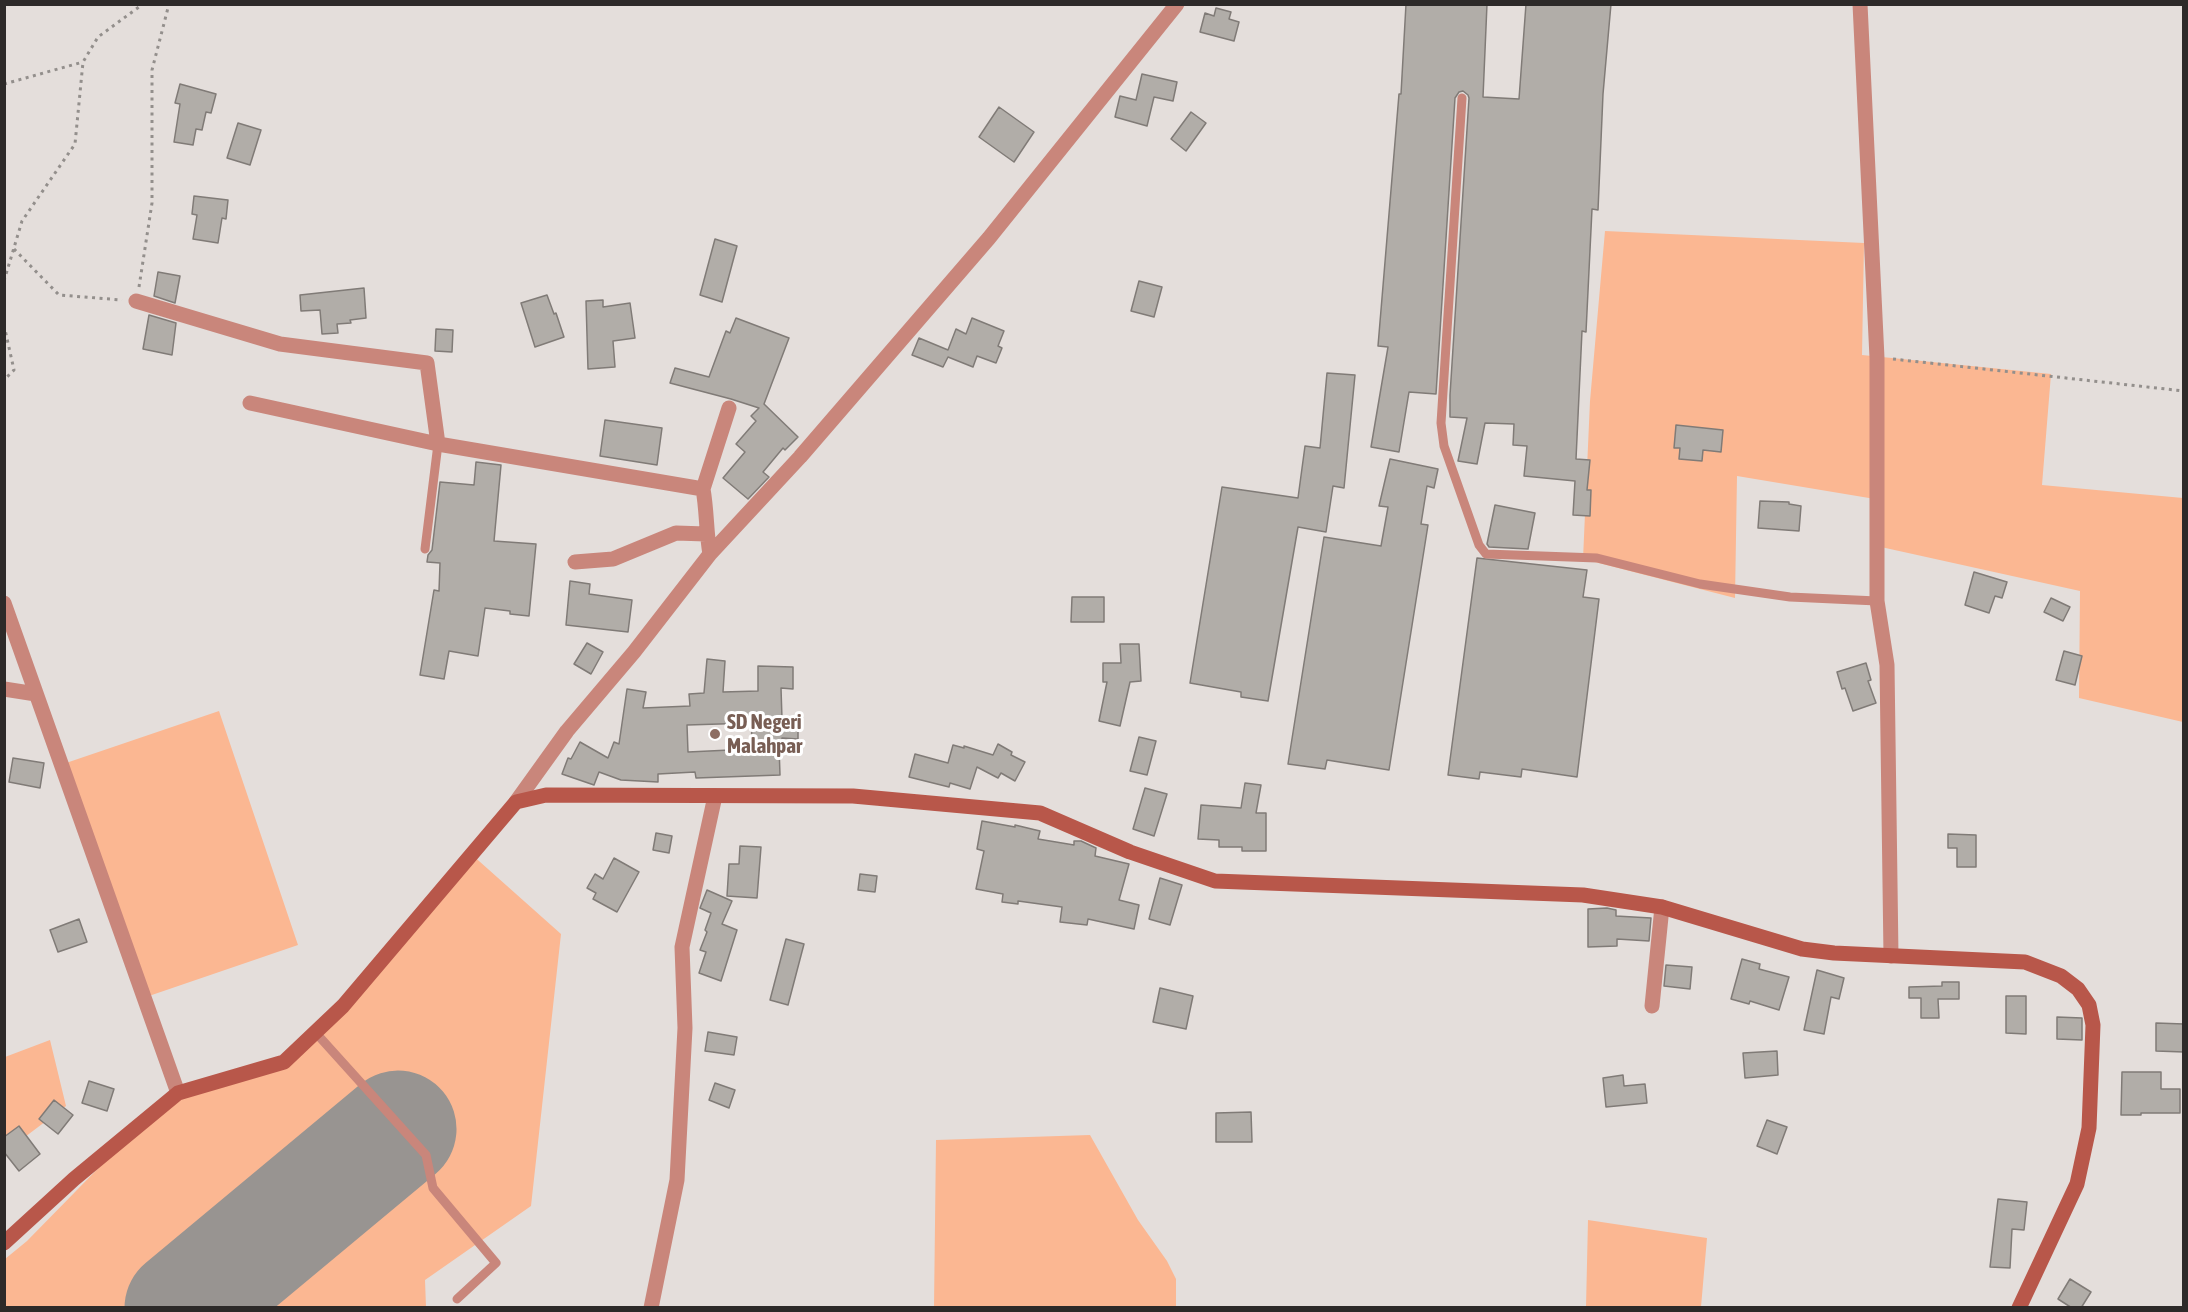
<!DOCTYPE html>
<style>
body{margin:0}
#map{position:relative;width:2188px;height:1312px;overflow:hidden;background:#e4dedb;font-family:"Asap Condensed",sans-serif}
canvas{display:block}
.frame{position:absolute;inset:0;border:6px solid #2d2a29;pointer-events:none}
</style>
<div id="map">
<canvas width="2188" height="1312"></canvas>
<div class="frame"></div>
</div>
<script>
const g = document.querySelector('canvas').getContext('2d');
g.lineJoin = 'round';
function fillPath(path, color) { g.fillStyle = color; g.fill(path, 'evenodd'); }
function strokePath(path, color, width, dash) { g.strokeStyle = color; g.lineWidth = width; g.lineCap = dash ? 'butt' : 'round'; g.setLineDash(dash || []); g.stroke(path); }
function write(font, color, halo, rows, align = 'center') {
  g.font = font + ' "Asap Condensed",sans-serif'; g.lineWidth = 6; g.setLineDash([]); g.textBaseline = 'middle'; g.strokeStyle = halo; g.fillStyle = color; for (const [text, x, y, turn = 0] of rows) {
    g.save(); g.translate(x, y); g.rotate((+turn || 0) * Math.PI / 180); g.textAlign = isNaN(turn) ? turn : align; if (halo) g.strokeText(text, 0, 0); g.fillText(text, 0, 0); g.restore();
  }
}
fillPath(new Path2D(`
 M1605,231L1864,243L1862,355L2051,374L2042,485L2183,498V722L2079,698L2080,591L1881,547L1875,499L1737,476L1735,598L1583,559L1590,401Z
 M219,711L298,945L146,997L66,763Z
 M470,853L561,934L531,1206L425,1280L426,1307H213L327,1213L354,1222L426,1163L368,1092L296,1151L300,1179L144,1307L5,1308V1259L27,1241L170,1095L301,1051Z
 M50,1040L66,1106L5,1152V1057Z
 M1090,1135L1138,1220L1167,1261L1176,1279V1307H934L936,1140Z
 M1588,1220L1707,1238L1701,1307H1586Z`), '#fbb792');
strokePath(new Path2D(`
 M183,1308L398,1129`), '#989491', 117);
const building = new Path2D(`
 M1406,4H1487L1483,97L1519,99L1526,4H1611L1603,94L1598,210L1592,209L1586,332L1582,331L1576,459L1590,460L1587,490H1591L1590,516L1573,515L1575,481L1524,476L1527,446L1513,445L1514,424L1485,423L1477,464L1458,461L1467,418L1450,417V395L1469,98L1468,95L1463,91L1459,92L1455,98L1436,394L1409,392L1399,452L1371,447L1388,347L1378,346L1399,94H1401Z
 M1216,8L1231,12L1229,19L1239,22L1234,41L1200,32L1205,13L1214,16Z
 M1142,74L1177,82L1173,101L1154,97L1147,126L1115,117L1120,96L1136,100Z
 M180,84L216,94L211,113L206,112L202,130L196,129L193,145L174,142L180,104L175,103Z
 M999,107L1034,132L1014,162L979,137Z
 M1191,112L1206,123L1186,151L1171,139Z
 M238,123L261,130L250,165L227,158Z
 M194,196L228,200L226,219L222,218L218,243L193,239L197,215L192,214Z
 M715,239L737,246L722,302L700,295Z
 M158,272L180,276L175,303L154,296Z
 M1139,281L1162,287L1154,317L1131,311Z
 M364,288L366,318L350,320L351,323L337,324L338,333L322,334L320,310L301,311L300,295Z
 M547,295L554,314L556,313L564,337L535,347L521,303Z
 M603,300V307L630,303L635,338L613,341L615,367L588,369L586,301Z
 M149,315L176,323L172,355L143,349Z
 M736,318L789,338L764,404L798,437L785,450L783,448L763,472L769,477L748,499L723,478L745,452L736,444L756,421L751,416L759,408L731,399L670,383L675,368L709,377L726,331L730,333Z
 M972,318L1004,331L998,346L1002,348L996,363L977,356L973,367L948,357L943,367L912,355L919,338L948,350L956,329L966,334Z
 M436,329L453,330L452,352L435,351Z
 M1327,373L1355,375L1344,488L1333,486L1326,532L1298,527L1268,701L1241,697V692L1190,683L1222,487L1298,498L1305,446L1320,448Z
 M605,420L662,428L657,465L600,456Z
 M1676,425L1723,430L1721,452L1703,450L1702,461L1679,459L1680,448H1674Z
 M1390,459L1438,469L1434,488L1427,486L1421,524L1428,525L1389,770L1327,760L1325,769L1288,764L1324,537L1381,546L1388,507L1379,506Z
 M476,462L501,465L494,541L536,544L529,616L510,614V611L485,608L478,656L449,651L444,679L420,675L434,590L439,591L440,563L427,562L428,555L432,550L440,482L474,485Z
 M1760,501L1789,502V504L1801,506L1799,531L1758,528Z
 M1495,505L1535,513L1528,549L1489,547L1487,544Z
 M1477,558L1587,570L1583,597L1599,599L1577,777L1522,769L1521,777L1480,772L1479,779L1448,775Z
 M1974,572L2007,582L2002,598L1995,596L1989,613L1965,605Z
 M570,581L590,584L589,594L632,600L628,632L566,625Z
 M1072,597H1104V622H1071Z
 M2051,598L2070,607L2063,621L2044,612Z
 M587,643L603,652L591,674L574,664Z
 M1120,644H1139L1141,681L1130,682L1120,726L1099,721L1107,682H1103V663H1121Z
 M2064,651L2082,656L2075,685L2056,680Z
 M707,659L725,661L723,692L758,691V666L793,667V689L781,688L782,719H798V739L782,738V746H779L780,775L696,778L695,772L658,774V782L621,780L599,772L594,785L562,774L568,758L571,759L580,742L608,758L614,742L619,744L627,689L646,692L643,708L690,706L689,694L704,693ZM752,723L751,749L688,752L687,725Z
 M1866,663L1871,680L1868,681L1876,703L1853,711L1845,688L1842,689L1837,672Z
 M1139,737L1156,741L1147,775L1130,771Z
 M998,744L1012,752L1011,755L1025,762L1015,781L1001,773L998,778L977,767L970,789L950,783L949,787L909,777L915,754L948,763L953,745L964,748V746L993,755Z
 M13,758L44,763L40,788L9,782Z
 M1245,783L1261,785L1256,813H1266V851H1242V847H1219V840L1198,839L1201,805L1241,808Z
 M1145,788L1167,794L1154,836L1133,829Z
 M982,821L1015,827V825L1040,831L1038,839L1074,845V841H1081L1096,848L1095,856L1129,864L1119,900L1139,905L1134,929L1088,919L1087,925L1060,922L1062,907L1018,901V904L1002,902L1003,894L976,889L984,851L977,849Z
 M656,833L672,836L669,853L653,850Z
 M1948,834L1976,835V867H1957V848H1948Z
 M740,846L761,847L757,898L727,896L729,864H739Z
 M614,858L639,872L617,912L593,899L596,893L587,888L595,874L603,879Z
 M860,874L877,876L875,892L858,890Z
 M1160,878L1182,885L1170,925L1149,919Z
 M707,890L732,901L722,924L737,930L721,981L699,973L706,952L700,950L707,932L705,930L711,913L700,908Z
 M1607,908L1616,910V916L1651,918L1649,941L1617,939V946L1588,947V909Z
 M79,919L87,942L58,952L50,930Z
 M786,939L804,944L788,1005L770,1000Z
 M1742,959L1760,964L1759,969L1789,977L1779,1010L1750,1001L1749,1004L1731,999Z
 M1666,965L1692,967L1690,989L1664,986Z
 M1817,970L1844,978L1839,999L1831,997L1824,1034L1804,1030Z
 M1942,982H1959V999H1938L1939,1018H1921V998H1909V987L1942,986Z
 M1160,988L1193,996L1186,1029L1153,1022Z
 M2006,996H2026V1034L2006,1033Z
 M2057,1017L2082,1018V1040L2057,1039Z
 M2156,1023L2184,1024V1052L2156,1051Z
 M708,1032L737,1037L734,1055L705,1051Z
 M1777,1051L1778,1075L1745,1078L1743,1053Z
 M2122,1072H2161V1089H2180V1113H2141V1115H2121Z
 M1623,1075L1624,1086L1645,1084L1647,1103L1606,1107L1603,1078Z
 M89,1081L114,1089L107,1111L82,1103Z
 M715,1083L735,1090L729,1108L709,1100Z
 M54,1100L73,1115L58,1134L39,1119Z
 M1251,1112L1252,1142H1216V1113Z
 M1767,1120L1787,1127L1777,1154L1757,1146Z
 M19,1126L40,1154L19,1171L4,1152V1137Z
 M1998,1199L2027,1202L2024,1230L2012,1229L2010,1268L1990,1267Z
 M2070,1279L2091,1292L2081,1308H2072L2058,1299Z`);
fillPath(building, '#b1ada8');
strokePath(building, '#807b77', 1.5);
strokePath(new Path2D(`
 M4,84L83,62
 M14,249L59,295L122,300
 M4,281L22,221L75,144L83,62L98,37L143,4
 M139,287L152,203V70L169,4
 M4,325L14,370L4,380
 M1893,359L2184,391`), '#938f8c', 3, [3, 4.5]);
strokePath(new Path2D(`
 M1462,98L1441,423L1444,446L1479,545L1486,554L1597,558L1700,584L1790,597L1877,601
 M425,549L438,444
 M316,1033L426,1155L433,1188L496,1263L457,1299`), '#c9867b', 9);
strokePath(new Path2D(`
 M1860,4L1877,358V601L1887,665L1891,956
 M136,301L280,344L427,363L438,444
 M250,403L438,444L703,489C707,511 706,532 710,554
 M703,489L729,408
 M575,562L613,559L676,533L706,534
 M4,603L178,1093
 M4,689L36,694
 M516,802L567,731L634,652L710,554L800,457L989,238L1177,4
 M1652,1006L1662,907
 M651,1308L677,1180L685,1028L682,947L715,796`), '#c9867b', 15);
strokePath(new Path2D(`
 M4,1243L74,1179L178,1093L284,1062L343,1006L516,802L546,795L853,796L1040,813L1130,852L1215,881L1583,895L1662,907L1802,949L1834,953L2025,962L2061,976L2078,989L2089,1005L2093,1025L2089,1128L2077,1184L2019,1308`), '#b8574a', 15);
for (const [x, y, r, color] of [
 [715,734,6,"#8d6e63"]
]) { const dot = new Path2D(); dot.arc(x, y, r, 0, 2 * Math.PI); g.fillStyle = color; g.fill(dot); strokePath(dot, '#fff', 2); }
write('bold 21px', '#785e54', '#fff', [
 ["SD Negeri",727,722],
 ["Malahpar",727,746]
], 'left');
</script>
